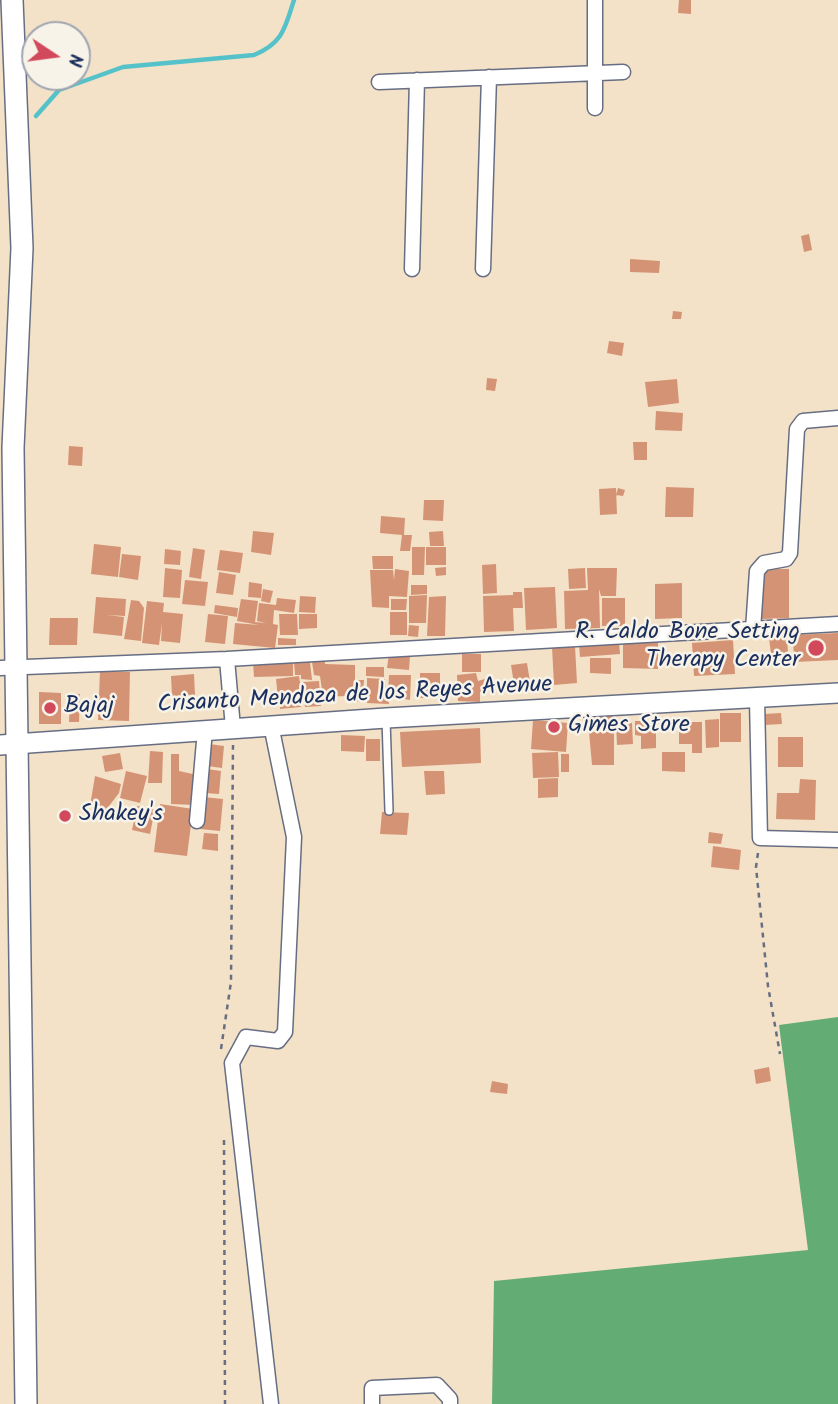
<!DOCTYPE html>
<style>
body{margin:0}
#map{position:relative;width:838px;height:1404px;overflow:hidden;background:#f3e2c7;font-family:Kalam,sans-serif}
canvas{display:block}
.north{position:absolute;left:21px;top:21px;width:70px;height:70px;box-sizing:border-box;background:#f7f3e8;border:2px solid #9fa5b1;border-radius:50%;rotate:103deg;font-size:19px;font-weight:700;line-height:28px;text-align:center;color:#1b2f5e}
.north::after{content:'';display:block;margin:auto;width:24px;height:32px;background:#d1495b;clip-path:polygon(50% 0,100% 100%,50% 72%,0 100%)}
</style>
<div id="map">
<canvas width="838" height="1404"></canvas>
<div class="north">N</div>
</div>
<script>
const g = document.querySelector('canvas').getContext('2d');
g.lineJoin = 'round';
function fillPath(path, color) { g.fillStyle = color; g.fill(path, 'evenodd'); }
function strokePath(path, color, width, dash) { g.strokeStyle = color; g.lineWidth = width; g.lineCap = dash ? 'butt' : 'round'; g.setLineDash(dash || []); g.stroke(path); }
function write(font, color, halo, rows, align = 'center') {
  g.font = font + ' Kalam,sans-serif'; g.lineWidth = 5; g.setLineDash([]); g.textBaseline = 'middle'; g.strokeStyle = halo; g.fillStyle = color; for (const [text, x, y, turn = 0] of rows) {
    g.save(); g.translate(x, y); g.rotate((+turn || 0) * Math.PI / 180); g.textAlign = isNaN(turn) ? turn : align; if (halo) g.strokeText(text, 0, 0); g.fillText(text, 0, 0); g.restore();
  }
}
fillPath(new Path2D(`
 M838,1017V1404H492L494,1281L808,1250L779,1025Z`), '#63ac74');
strokePath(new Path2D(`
 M36,116L59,90L123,67L254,55C283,43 285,28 294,0`), '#55c2ca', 4.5);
fillPath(new Path2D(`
 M679,0H691V14L678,13Z
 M809,234L812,250L804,252L801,236Z
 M630,259L660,261L659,273L630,272Z
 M673,311L682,312L681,319H672Z
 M609,341L624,343L622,356L607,353Z
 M487,378L497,379L495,391L486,390Z
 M677,379L679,403L648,407L645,382Z
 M656,411L683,413L682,431L655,430Z
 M633,442H647V460H634Z
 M69,446L83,447L82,466L68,465Z
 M666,487L694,488L693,517H665Z
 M616,488L617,514L600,515L599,489Z
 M618,488L625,490L623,496L616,495Z
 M424,500H444L443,521L423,520Z
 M381,516L405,518L404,535H412L410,551H400L402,535L380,533Z
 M253,531L274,533L271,555L251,552Z
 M443,531L444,546H430L429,532Z
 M94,544L121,547L118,577L91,574Z
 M412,547H425L424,575H412Z
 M426,547H446V565H426Z
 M193,548L205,550L201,579L189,577Z
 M165,549L181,551L180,565L164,564Z
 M220,550L243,553L240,573L217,570Z
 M122,554L141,556L138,580L119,577Z
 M372,556H393V569H373Z
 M496,564L497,593L483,594L482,565Z
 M446,567V575L436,576L435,568Z
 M165,568L182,570L180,598L163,597Z
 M585,568L586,588L569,589L568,569Z
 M587,568H617L616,596H601L599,589L600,628L565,629L564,591L588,590Z
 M395,569L409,571L407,597L389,596V608L372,607L370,570H393L394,580Z
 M762,569H789V618L762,619Z
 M219,572L236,575L233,595L216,593Z
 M185,580L208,582L205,606L182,604Z
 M249,582L262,584L261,598L248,597Z
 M682,583V618L655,619V584Z
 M411,585H427V594L411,595Z
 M555,587L557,628L526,630L524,588Z
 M263,589L273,591L270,603L261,601Z
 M513,592H522L523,608H513L514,631L484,632L483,596L513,595Z
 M427,595L426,623H409V596Z
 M300,596L316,597L315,613L299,612Z
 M446,596L445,636H427L429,597Z
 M96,597L126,599L125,616L107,615L124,617L122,636L93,633Z
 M277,598L296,600L294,613L274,610L273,624L278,625L275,648L233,644L235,623L259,625L237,621L241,599L258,601L255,622L266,623L257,621L259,603L276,605Z
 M602,598H625V626H602Z
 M391,599H407L406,610H391Z
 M131,600L139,601L144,608L141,641L124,639Z
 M147,601L164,603L163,612L183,614L180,643L161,641L162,623L159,645L142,643Z
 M215,605L238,608L237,617L214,613Z
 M390,612H407V635H390Z
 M208,614L228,616L225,644L205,642Z
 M279,614H297L298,635H280Z
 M299,614H317V628L299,629Z
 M50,618H78L77,645H49Z
 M409,625L419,626L418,637L408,636Z
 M838,633V660L794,662L793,635Z
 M787,637L788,653L771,654L769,638Z
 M278,638L296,639V645H278Z
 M733,640L735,674L694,676L692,643Z
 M619,641L620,654L580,657L579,644Z
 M623,641L658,642V669L623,668Z
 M575,646L577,683L554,685L552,647Z
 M389,654L410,656L409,670L387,668Z
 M462,654H481V672H462Z
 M590,658H611V674L590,673Z
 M325,660V664L355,665V690L347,689V696L323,697L320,676L314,675L312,662Z
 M253,662H293V676L254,677Z
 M294,662H310L312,680L301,679V675H295Z
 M527,663L530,682L514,684L511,665Z
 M366,667H384V677L366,676Z
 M100,671L130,672L129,721L98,720Z
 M420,673H440V697L420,698Z
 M476,673L478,681L488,678V690L480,692V702L458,701L457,675Z
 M194,674L195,695L172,696L171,676Z
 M389,675H411L410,700L388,696Z
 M299,676L302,695L278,698L276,679Z
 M367,678L385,679L389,704L367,703Z
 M358,680H364L362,701L349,702V691H356Z
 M319,681L321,706L305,707L303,682Z
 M39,692L61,693V724H39Z
 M70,693L80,694L79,722H69Z
 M301,697V707L280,709V699Z
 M720,713H741V742H720Z
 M781,713L782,724L765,725L764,714Z
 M600,716H614V731H600Z
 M719,719V747L706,748L705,720Z
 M533,720L568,723L566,752L531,749Z
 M635,721H656V748L641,749V736L635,735Z
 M679,722H702V753H692V744H679Z
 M616,723H632L633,744L617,745Z
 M480,728L481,763L402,767L400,732Z
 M589,732H614V765H592Z
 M341,735L365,736L364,752L341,751Z
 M778,737H803V767H778Z
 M366,739H380V761H366Z
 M209,744L224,746L222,768L207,766Z
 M150,751L163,752L162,783H148Z
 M558,752L559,777L533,778L532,753Z
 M662,752H685V772L662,771Z
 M120,753L123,769L105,772L102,756Z
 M171,754H179V771L197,775L195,805L171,804Z
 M561,754H569V772H561Z
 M207,769L221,771L219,794L205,793Z
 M126,771L147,776L140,803L120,798Z
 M424,771H444L445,794L426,795Z
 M95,776L121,784L119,793L106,810L90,806Z
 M558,778V797L538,798V779Z
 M800,779L816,780L815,820L776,819L777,793H799Z
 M203,797L223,799L220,831L200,829Z
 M160,804L193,809L187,856L154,852Z
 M137,806L155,809L150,834L132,830Z
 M382,812L409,813L407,835L380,834Z
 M709,832L723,834L721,844L708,843Z
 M204,833L218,834V851L202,849Z
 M713,846L741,850L739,870L711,867Z
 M769,1067L771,1081L756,1084L754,1070Z
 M492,1081L508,1084L507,1094L490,1092Z`), '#d59375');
const service = new Path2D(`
 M386,719L389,811`);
const minor = new Path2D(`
 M595,0V108
 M379,82L623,72
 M412,269L417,80
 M483,269L489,77
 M753,630L757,571L764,563L786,559L790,553L797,429L803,421L838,418
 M227,659L233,728
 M0,668L227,659L838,624
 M757,699L760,838L838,840
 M271,725L294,837L285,1032L278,1041L246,1037L232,1063L271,1404
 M197,821L205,730
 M372,1404V1388L437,1385L450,1399V1404`);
const secondary = new Path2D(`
 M0,745L386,718L838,693`);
const primary = new Path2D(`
 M12,0L22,248L13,448L26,1404`);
strokePath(service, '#676e83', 10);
strokePath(minor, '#676e83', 17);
strokePath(secondary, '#676e83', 22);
strokePath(primary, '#676e83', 24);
strokePath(new Path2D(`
 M758,853L756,867L768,986L780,1054
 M221,1049L231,982L233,745
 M224,1140L225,1404`), '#676e83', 2.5, [5, 5]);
strokePath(service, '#fff', 7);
strokePath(minor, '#fff', 14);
strokePath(secondary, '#fff', 19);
strokePath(primary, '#fff', 21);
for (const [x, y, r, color] of [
 [816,648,9,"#d1495b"],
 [50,708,7,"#d1495b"],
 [554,727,7,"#d1495b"],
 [65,816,7,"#d1495b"]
]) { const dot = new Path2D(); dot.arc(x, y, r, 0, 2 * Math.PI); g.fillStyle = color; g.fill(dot); strokePath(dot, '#f7f3e8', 2.5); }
write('24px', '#1b2f5e', '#f7f3e8', [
 ["R. Caldo Bone Setting",800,634,"right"],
 ["Therapy Center",800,662,"right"],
 ["Bajaj",64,708],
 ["Gimes Store",568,727],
 ["Shakey's",79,816]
], 'left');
write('24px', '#1b2f5e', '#f7f3e8', [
 ["Crisanto Mendoza de los Reyes Avenue",355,697,-3]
]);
</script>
